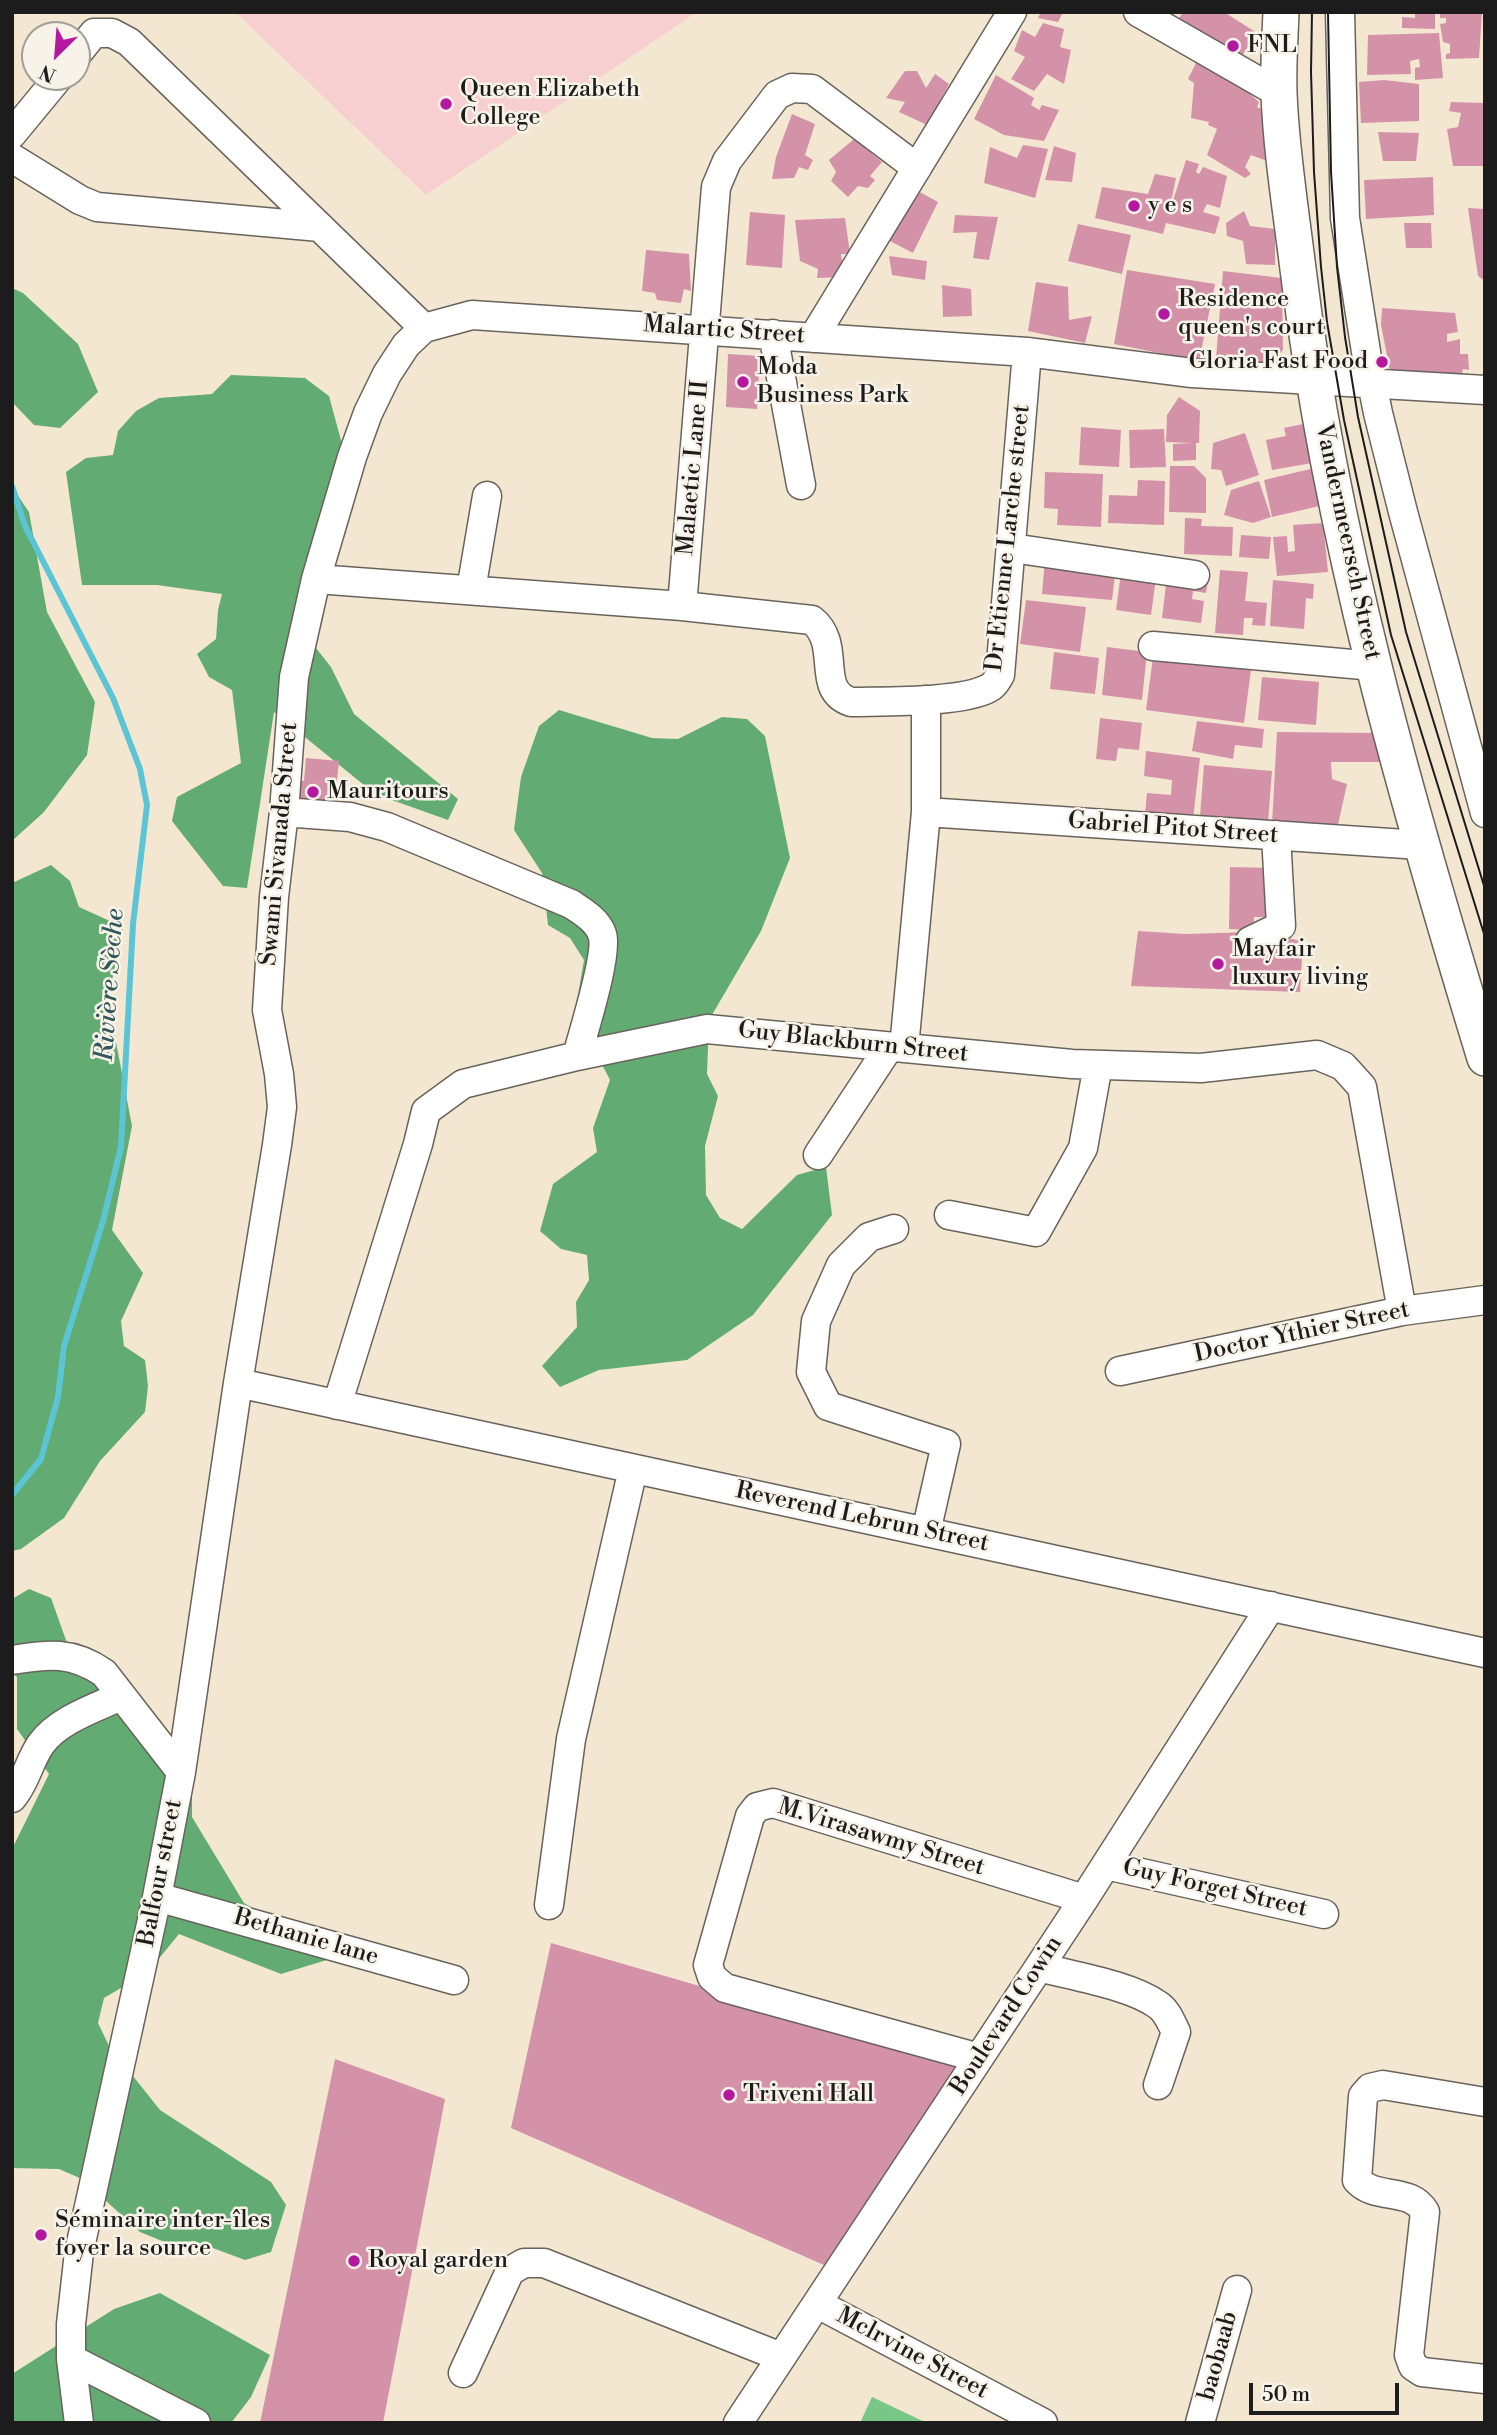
<!DOCTYPE html>
<meta charset="utf-8">
<style>
body{margin:0}
#map{position:relative;width:1497px;height:2435px;overflow:hidden;background:#f4e7d1;font-family:"Libre Bodoni",serif}
canvas{display:block}
.frame{position:absolute;inset:0;border:14px solid #1c1c1c;pointer-events:none}
.north{position:absolute;left:21px;top:21px;width:70px;height:70px;box-sizing:border-box;background:#f7f3e8;border:2px solid #9f9d96;border-radius:50%;rotate:205deg;font-size:19px;font-weight:700;line-height:28px;text-align:center;color:#1c1c1c}
.north::after{content:'';display:block;margin:auto;width:24px;height:32px;background:#b5179e;clip-path:polygon(50% 0,100% 100%,50% 72%,0 100%)}
.scale{position:absolute;left:1249px;top:2383px;width:150px;height:32px;box-sizing:border-box;border:4px solid #1c1c1c;border-top:0;padding-left:9px;font-size:21px;line-height:24px;white-space:nowrap;color:#1c1c1c;-webkit-text-stroke:5px #f7f3e8;paint-order:stroke}
</style>
<div id="map">
<canvas width="1497" height="2435"></canvas>
<div class="frame"></div>
<div class="north">N</div>
<div class="scale">50 m</div>
</div>
<script>
const g = document.querySelector('canvas').getContext('2d');
g.lineJoin = 'round';
function fillPath(path, color) { g.fillStyle = color; g.fill(path, 'evenodd'); }
function strokePath(path, color, width, dash) { g.strokeStyle = color; g.lineWidth = width; g.lineCap = dash ? 'butt' : 'round'; g.setLineDash(dash || []); g.stroke(path); }
function write(font, color, halo, rows, align = 'center') {
  g.font = font + ' "Libre Bodoni",serif'; g.lineWidth = 5; g.setLineDash([]); g.textBaseline = 'middle'; g.strokeStyle = halo; g.fillStyle = color; for (const [text, x, y, turn = 0] of rows) {
    g.save(); g.translate(x, y); g.rotate((+turn || 0) * Math.PI / 180); g.textAlign = isNaN(turn) ? turn : align; if (halo) g.strokeText(text, 0, 0); g.fillText(text, 0, 0); g.restore();
  }
}
fillPath(new Path2D(`
 M235,12H697L426,195Z`), '#f7cfd1');
fillPath(new Path2D(`
 M872,2397L927,2423H860Z`), '#78c787');
fillPath(new Path2D(`
 M12,288L23,293L78,344L98,392L60,428L34,425L12,402Z
 M231,375L305,378L329,396L342,444L293,619L331,667L354,714L458,799L448,820L375,794L274,712L247,888L223,886L172,821L177,797L241,763L232,690L209,677L197,654L216,639L218,610L222,594L157,585H82L66,472L86,458L113,455L118,431L136,411L159,398L212,394Z
 M12,487L29,512L47,612L95,702L87,755L44,812L12,841Z
 M559,710L652,738L678,739L722,717L747,719L765,736L790,858L761,931L709,1020L707,1074L718,1096L705,1146L706,1195L720,1218L742,1229L797,1175L826,1167L832,1215L753,1315L687,1360L599,1370L560,1387L542,1366L577,1327L576,1302L589,1280L587,1255L561,1249L540,1231L553,1184L597,1152L593,1128L610,1080L575,1012L584,960L570,938L548,925L542,873L514,830L521,777L539,726Z
 M51,865L70,881L79,907L123,927L108,1000L132,1126L112,1230L143,1273L121,1321L124,1346L145,1360L148,1386L145,1412L100,1461L64,1518L21,1549L12,1551V883Z
 M29,1589L51,1598L67,1643L129,1682L154,1733L192,1767V1817L244,1903L313,1940L330,1959L281,1974L179,1934L148,1972L104,1998L98,2023L109,2046L160,2110L271,2182L286,2205L271,2252L245,2260L194,2241L167,2243L140,2232L82,2179L59,2169L12,2168V1849L49,1774L17,1729V1677L12,1672V1599Z
 M160,2293L270,2355L251,2397L231,2423H12V2374L114,2309Z`), '#62ac74');
strokePath(new Path2D(`
 M12,486L25,526L113,698L140,769L147,805L133,924L121,1147L103,1221L64,1346L58,1397L41,1459L12,1495`), '#5bc5d5', 6);
fillPath(new Path2D(`
 M1041,12H1060L1062,14L1058,22L1038,18Z
 M1183,12H1224L1257,33L1240,59L1178,20Z
 M1415,12H1435V29L1402,28V17L1415,18Z
 M1440,12H1482L1479,58L1446,59V54L1450,53V44L1443,42L1440,24L1446,23V18H1440Z
 M1043,23L1064,29L1060,47L1071,50L1064,84L1047,74L1034,91L1011,79L1025,57L1014,51L1022,30L1035,37Z
 M1439,33L1443,78L1415,80V68L1420,67L1419,59L1410,61L1411,74L1367,75L1368,35Z
 M1199,57L1241,86L1259,102L1257,107L1276,115L1267,161L1251,155L1245,167L1251,174L1245,178L1207,155L1217,129L1208,125L1209,122L1191,118L1194,83L1188,79Z
 M905,71H917L926,88L935,74L949,84L927,125L899,112L905,102L886,98Z
 M996,75L1034,98L1031,105L1039,110L1042,105L1059,110L1044,141L1004,135L974,119Z
 M1384,80L1419,84V121L1361,123L1359,82Z
 M1451,102L1485,103V166H1453L1447,129L1458,127L1461,113L1449,111Z
 M792,114L815,124L805,155L813,160L808,170L799,167L794,178L772,179L776,157Z
 M1378,132L1419,133L1416,161H1383Z
 M854,139L882,162L870,176L875,180L868,188L858,186L848,197L831,181L836,172L829,160Z
 M1023,145L1048,149L1035,198L984,183L990,147L1017,158Z
 M1054,146L1076,153L1072,182L1045,180Z
 M1186,160L1199,164L1196,172L1199,174L1203,167L1227,176L1220,208L1207,204L1203,212L1220,217L1215,234L1166,223L1163,234L1095,218L1102,187L1148,194L1155,174L1176,178L1168,216Z
 M1433,177L1434,215L1366,219L1364,180Z
 M916,190L938,202L913,253L888,240Z
 M1468,208L1485,209V281L1478,276Z
 M1244,211L1250,226L1275,229V265L1246,264L1243,241L1227,236L1226,223Z
 M750,212L785,215L782,268L746,265Z
 M955,215L998,217L989,260L973,258L977,232L953,233Z
 M845,218L850,254H841L844,277L817,278L818,269L800,261L795,220Z
 M1404,223H1431L1432,248H1406Z
 M1078,224L1131,235L1122,274L1068,261Z
 M646,250L689,254L691,291L684,289L681,303L657,300L655,293L642,291Z
 M889,256L927,261L925,280L892,275Z
 M1127,270L1215,284L1199,361L1114,344Z
 M1223,271L1282,278L1283,350L1270,364L1216,359Z
 M1036,282L1068,287L1069,320L1092,316L1085,343L1028,331Z
 M942,285L971,289L972,316L943,317Z
 M1382,308L1455,313L1458,332L1447,334V342L1460,339V354H1468L1469,370L1463,369L1461,378L1390,371L1381,325Z
 M728,354L760,356L757,409L726,407Z
 M1179,397L1200,411L1199,443H1196V460L1173,461V444L1191,443L1166,442L1167,415Z
 M1303,424L1312,463L1272,470L1266,440L1286,436L1284,428Z
 M1081,427L1121,430L1119,467L1079,465Z
 M1164,429L1166,467L1130,468L1129,430Z
 M1245,433L1259,475L1226,486L1221,470L1211,469L1213,443Z
 M1170,466H1194L1206,478V513L1169,512Z
 M1319,467L1328,504L1272,517L1264,480Z
 M1045,472L1103,474L1101,527L1057,525L1058,509L1044,508Z
 M1138,480L1165,481L1164,525L1108,523L1109,495L1137,496Z
 M1259,481L1271,517L1253,523L1224,515L1231,490Z
 M1185,518L1202,519L1201,526L1233,527L1232,556L1184,554Z
 M1323,523L1328,572L1277,576L1273,537L1287,536L1288,552L1295,551L1293,525Z
 M1241,535L1271,537L1269,559L1239,557Z
 M1045,559L1116,566L1112,600L1042,594Z
 M1220,570L1248,572L1245,601L1267,603L1265,626L1252,625L1253,618H1244L1243,635L1215,633Z
 M1121,573L1156,578L1151,615L1116,610Z
 M1167,576L1208,581L1206,593L1193,591L1192,599L1204,601L1201,623L1162,618Z
 M1273,580L1314,584L1313,599L1306,598L1304,629L1270,626Z
 M1026,600L1086,607L1080,652L1020,644Z
 M1107,647L1147,652L1142,700L1102,695Z
 M1054,652L1099,658L1095,694L1050,689Z
 M1153,657L1251,670L1244,723L1146,710Z
 M1262,677L1319,682L1316,725L1258,720Z
 M1100,718L1142,723L1139,750L1118,748L1116,761L1096,759Z
 M1197,721L1264,729L1262,748L1235,745L1233,759L1192,751Z
 M1277,732L1376,733L1386,762H1331L1332,779L1347,784L1337,829L1272,824Z
 M1146,751L1200,758L1193,819L1145,813L1147,793L1171,795L1172,780L1144,776Z
 M306,758L339,761L334,808L289,804L292,779L304,781Z
 M1204,765L1272,771L1268,822L1200,816Z
 M1230,867L1275,868L1274,917H1254L1253,930L1229,929Z
 M1138,931L1185,934L1252,932L1303,941L1300,992L1131,986Z
 M551,1943L962,2062L824,2265L511,2128Z
 M335,2059L445,2099L383,2423H260Z`), '#d492a9');
const minor = new Path2D(`
 M1138,12L1279,93
 M1340,12L1345,218L1367,358L1378,413L1403,512L1485,813
 M77,54L94,33H112L129,42L424,328
 M12,134L59,77
 M12,158L80,200L97,207L320,227
 M773,334L801,485
 M813,338L1012,12
 M1012,548L1195,575
 M316,579L682,606L812,620C843,645 814,690 851,702C884,701 962,703 989,688C995,685 996,681 1000,675L1027,352
 M471,590L487,496
 M682,606L716,187L727,161L777,95L792,88L812,89L917,168
 M1153,646L1374,666
 M284,812L350,817L387,827L571,904C583,912 597,920 602,934C609,952 583,1033 577,1056
 M926,812L1420,845
 M1250,941L1281,926L1276,835
 M904,1048L926,812V700
 M818,1155L889,1047
 M949,1215L1036,1232L1083,1148L1098,1065
 M894,1229L869,1237L841,1265L816,1321L811,1372L828,1406L946,1444L926,1532
 M1120,1371L1402,1311L1485,1300
 M238,1383L1485,1653
 M337,1405L418,1144L426,1111L463,1084L577,1056L707,1029L1072,1064L1201,1068L1317,1055L1343,1066L1362,1087L1402,1311
 M12,1660C49,1654 72,1651 104,1673L181,1772
 M12,1798C26,1782 29,1761 41,1744C58,1720 95,1708 121,1696
 M1106,1865L1324,1914
 M157,1897L454,1980
 M549,1905L571,1739L633,1469
 M1039,1967C1073,1976 1130,1985 1158,2005C1167,2011 1171,2022 1176,2032L1158,2085
 M979,2058L725,1988L712,1977L708,1965L750,1816L757,1807L773,1803L1084,1899
 M1485,2102L1383,2085L1370,2088L1363,2096L1357,2180C1376,2201 1410,2186 1425,2212L1409,2355L1413,2366L1422,2372L1485,2379
 M818,2304L1043,2423
 M71,2359L196,2423
 M463,2373L510,2271L524,2263H544L781,2357
 M79,2423L71,2359V2324L79,2252L157,1897L181,1772L238,1383L277,1145L282,1107L279,1074L267,1010L274,897L284,812L294,677L316,579L352,457L368,413L387,374L406,345L424,328L472,315L1027,352L1192,373L1485,390
 M738,2423L1084,1899L1271,1606
 M1200,2423L1237,2290`);
const major = new Path2D(`
 M1281,12C1280,39 1278,66 1279,93C1281,151 1291,211 1298,269C1331,539 1406,799 1485,1058`);
strokePath(minor, '#68635b', 31);
strokePath(major, '#68635b', 38);
strokePath(minor, '#fff', 28);
strokePath(major, '#fff', 35);
strokePath(new Path2D(`
 M1312,12L1311,72L1314,172L1321,267L1327,322L1344,420L1391,635L1485,937
 M1328,12L1331,172L1337,267L1345,337L1358,417L1406,632L1485,889`), '#1c1c1c', 2);
for (const [x, y, r, color] of [
 [1233,46,7,"#b5179e"],
 [446,104,7,"#b5179e"],
 [1134,206,7,"#b5179e"],
 [1164,314,7,"#b5179e"],
 [1382,362,7,"#b5179e"],
 [743,382,7,"#b5179e"],
 [313,792,7,"#b5179e"],
 [1218,964,7,"#b5179e"],
 [729,2095,7,"#b5179e"],
 [41,2235,7,"#b5179e"],
 [354,2261,7,"#b5179e"]
]) { const dot = new Path2D(); dot.arc(x, y, r, 0, 2 * Math.PI); g.fillStyle = color; g.fill(dot); strokePath(dot, '#f7f3e8', 2.5); }
write('24px', '#1c1c1c', '#f7f3e8', [
 ["FNL",1247,46],
 ["Queen Elizabeth",460,90],
 ["College",460,118],
 ["y e s",1148,206],
 ["Residence",1178,300],
 ["queen's court",1178,328],
 ["Gloria Fast Food",1368,362,"right"],
 ["Moda",757,368],
 ["Business Park",757,396],
 ["Mauritours",327,792],
 ["Mayfair",1232,950],
 ["luxury living",1232,978],
 ["Triveni Hall",743,2095],
 ["Séminaire inter-îles",55,2221],
 ["foyer la source",55,2249],
 ["Royal garden",368,2261]
], 'left');
write('24px', '#1c1c1c', '#f7f3e8', [
 ["Malartic Street",724,331,4],
 ["Malaetic Lane II",694,468,-85],
 ["Dr Etienne Larche street",1009,538,-84],
 ["Vandermeersch Street",1347,542,78],
 ["Gabriel Pitot Street",1173,829,4],
 ["Swami Sivanada Street",280,844,-85],
 ["Guy Blackburn Street",853,1043,6],
 ["Doctor Ythier Street",1302,1333,-12],
 ["Reverend Lebrun Street",862,1518,12],
 ["M.Virasawmy Street",881,1838,17],
 ["Balfour street",161,1873,-79],
 ["Guy Forget Street",1215,1889,13],
 ["Bethanie lane",306,1938,16],
 ["Boulevard Cowin",1007,2016,-57],
 ["Mclrvine Street",912,2354,28],
 ["baobaab",1219,2356,-75]
]);
write('italic 26px', '#32575d', '#f7f3e8', [
 ["Rivière Sèche",111,985,-86]
]);
</script>
